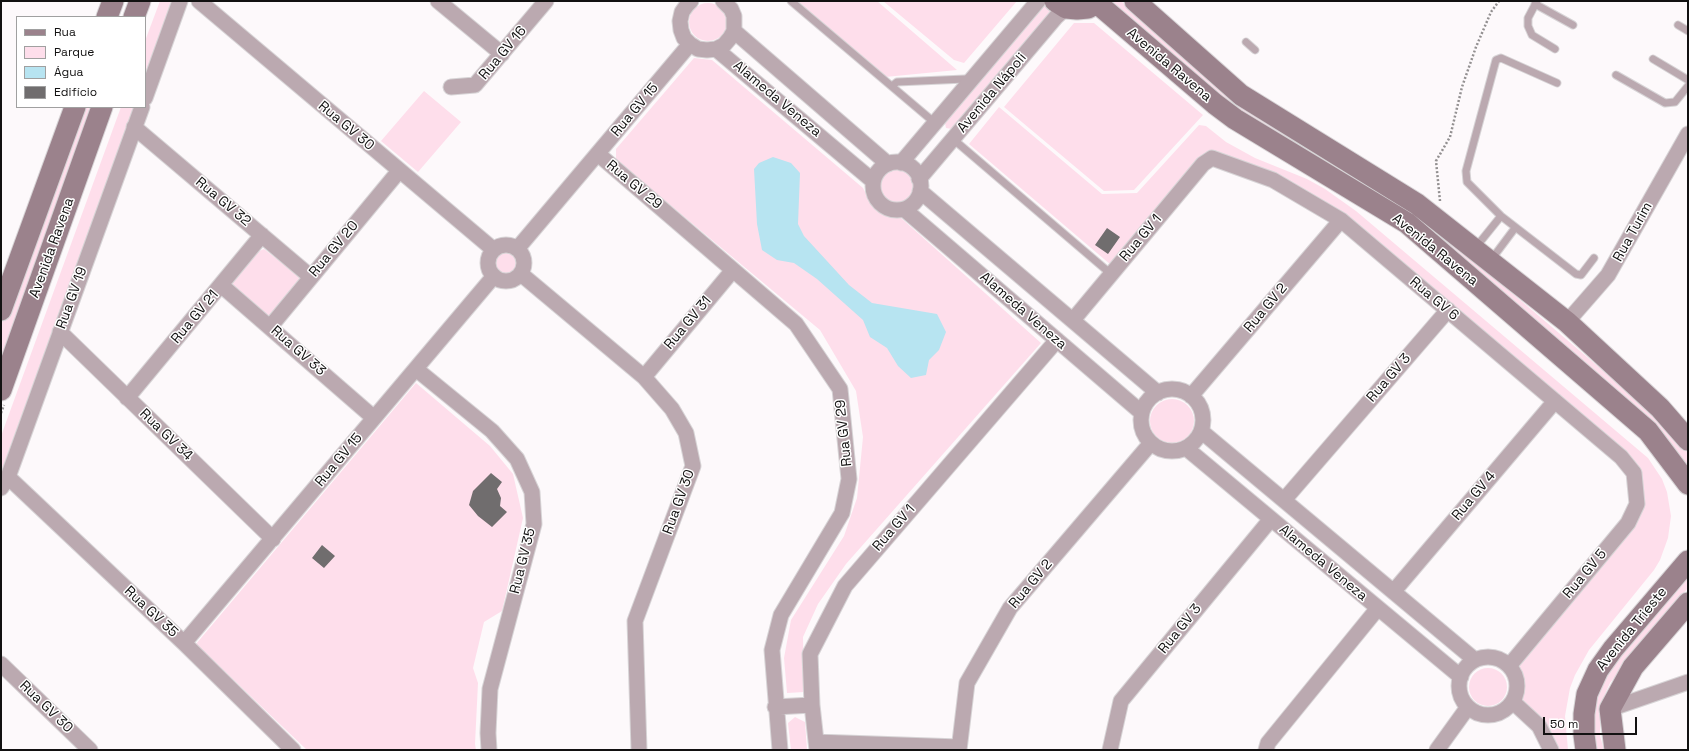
<!DOCTYPE html>
<meta charset="utf-8">
<style>
body{margin:0}
#map{position:relative;width:1689px;height:751px;overflow:hidden;background:#fdf9fb;font-family:"Space Grotesk",sans-serif}
canvas{display:block}
.frame{position:absolute;inset:0;border:2px solid #121111;pointer-events:none}
.legend{position:absolute;left:16px;top:16px;width:130px;height:92px;box-sizing:border-box;background:#fff;border:1px solid #a0a0a0;margin:0;padding:5px 7px;list-style:none;font-size:12px;color:#121111}
.legend li{display:flex;align-items:center;gap:8px;height:20px}
.legend b{width:20px;border:1px solid #a0a0a0}
.scale{position:absolute;left:1543px;top:717px;width:94px;height:18px;box-sizing:border-box;border:2px solid #121111;border-top:0;padding-left:5px;font-size:12px;line-height:14px;white-space:nowrap;color:#121111;-webkit-text-stroke:3px #fff;paint-order:stroke}
</style>
<div id="map">
<canvas width="1689" height="751"></canvas>
<div class="frame"></div>
<ul class="legend">
<li><b style="height:5px;background:#9b828c"></b>Rua</li>
<li><b style="height:11px;background:#fedeeb"></b>Parque</li>
<li><b style="height:11px;background:#b7e4f1"></b>Água</li>
<li><b style="height:11px;background:#706d6e"></b>Edifício</li>
</ul>
<div class="scale">50 m</div>
</div>
<script>
const c = document.querySelector('canvas').getContext('2d');
c.lineJoin = 'round';
function fill(path, color) { c.fillStyle = color; c.fill(path, 'evenodd'); }
const poly = rows => new Path2D(rows.map(r => 'M' + r).join(''));
function stroke(path, color, width, dash) { c.strokeStyle = color; c.lineWidth = width; c.lineCap = dash ? 'butt' : 'round'; c.setLineDash(dash || []); c.stroke(path); }
function write(font, color, halo, rows, align = 'center') {
  c.font = font + ' "Space Grotesk",sans-serif'; c.lineWidth = 3; c.setLineDash([]); c.textBaseline = 'middle'; c.strokeStyle = halo; c.fillStyle = color; for (const [text, x, y, turn = 0] of rows) {
    c.save(); c.translate(x, y); c.rotate((+turn || 0) * Math.PI / 180); c.textAlign = isNaN(turn) ? turn : align; if (halo) c.strokeText(text, 0, 0); c.fillText(text, 0, 0); c.restore();
  }
}
const green = poly([
 [160,1,173,1,145,77,145,41],
 [797,1,877,1,957,70,885,77],
 [883,1,1017,1,964,63,954,60],
 [1111,1,1121,1,1248,112,1265,123,1314,150,1378,189,1445,236,1647,408,1688,453,1688,470,1439,242,1261,131,1111,8],
 '689 22a19 19 0 1 1 38 0a19 19 0 1 1-38 0Z',
 [1045,4,1048,4,1053,10,952,129,946,128,945,123],
 [1074,23,1094,23,1203,115,1134,190,1104,191,1004,107],
 [694,58,712,60,863,188,870,201,882,214,901,218,1041,343,846,564,818,604,803,637,804,692,787,693,784,658,791,620,844,536,857,498,863,437,856,391,820,330,616,160,616,149],
 [424,91,461,122,418,172,381,141],
 [79,107,96,107,1,371,1,325],
 [121,107,134,107,1,472,1,436],
 [999,107,1102,194,1137,193,1199,125,1206,126,1226,142,1255,158,1307,179,1325,189,1356,211,1648,458,1662,479,1667,492,1671,516,1668,538,1660,560,1654,570,1589,650,1575,675,1570,688,1565,716,1568,750,1555,750,1519,701,1522,684,1517,665,1632,530,1637,521,1640,481,1344,215,1218,154,1111,265,969,144],
 '880 186a17 17 0 1 1 34 0a17 17 0 1 1-34 0Z',
 [264,249,300,277,299,282,271,315,265,316,230,287,231,281,257,252],
 '493 264a13 13 0 1 1 26 0a13 13 0 1 1-26 0Z',
 [416,383,490,446,513,474,523,518,502,611,484,622,473,668,478,683,475,744,476,750,307,750,196,644],
 '1150 421a22 22 0 1 1 44 0a22 22 0 1 1-44 0Z',
 [1688,573,1688,588,1610,683,1606,692,1600,711,1600,736,1604,750,1594,750,1590,724,1602,679],
 '1469 687a19 19 0 1 1 38 0a19 19 0 1 1-38 0Z',
 [795,717,805,722,807,750,791,750,788,723]
]);
const water = poly([
 [773,157,791,163,800,173,798,224,804,236,849,285,872,303,937,314,946,332,939,350,929,360,926,375,911,378,898,366,887,348,870,337,863,320,817,279,794,263,777,260,762,250,757,224,754,169,759,163]
]);
const building = poly([
 [1107,228,1120,237,1108,254,1095,245],
 [491,473,502,482,497,489,501,498,500,506,507,512,492,527,478,516,469,505,473,491],
 [322,545,335,556,324,568,312,558]
]);
const path = poly([
 [1440,201,1436,161,1450,137,1462,87,1476,47,1491,12,1499,1],
 [1,413,4,405]
]);
const lane = poly([
 [791,1,935,123],
 [1537,1,1528,18,1528,26,1532,35,1555,49],
 [1535,4,1573,25],
 [1678,25,1688,31],
 [1246,42,1255,50],
 [1653,59,1688,80],
 [1616,75,1665,103,1675,102,1688,86],
 [1557,83,1501,58,1496,60,1466,171,1467,182,1501,216,1576,274,1581,275,1594,258],
 [892,86,897,82,965,79,970,81],
 [953,139,1111,274],
 [1476,247,1501,216],
 [1491,260,1515,228]
]);
const street = poly([
 [199,1,494,250],
 [438,1,502,54],
 [691,1,687,5,682,12,680,21,681,30,684,38,690,44,698,49,707,50,716,49,724,45,730,38,734,31,734,16,731,9,723,1],
 [734,31,888,164],
 [716,49,873,181],
 [451,87,475,85,546,1],
 [145,98,180,1],
 [134,127,311,277],
 [598,154,796,324,840,389,849,479,842,513,781,615,772,650,780,750],
 '873 186a24 24 0 1 1 48 0a24 24 0 1 1-48 0Z',
 [901,163,1038,1],
 [919,179,1056,17,1066,8],
 [920,191,1158,393],
 [904,209,1142,413],
 '488 263a18 18 0 1 1 36 0a18 18 0 1 1-36 0Z',
 [517,249,690,44],
 [521,274,644,377,672,409,686,433,693,466,635,621,639,750],
 [221,285,374,418],
 [1073,320,1203,164,1212,158,1273,180,1341,220,1621,457,1634,473,1637,504,1628,523,1509,666],
 [1567,322,1608,275,1688,134],
 [270,327,399,171],
 [60,332,273,539],
 [416,369,492,431,517,459,532,492,534,524,490,689,488,733,489,750],
 [644,377,733,270],
 '1141 420a31 31 0 1 1 62 0a31 31 0 1 1-62 0Z',
 [1191,396,1341,220],
 [127,398,262,235],
 [1201,431,1475,660],
 [1186,448,1461,677],
 [8,477,184,643,293,750],
 [1,488,8,477,142,107],
 [1284,500,1448,310],
 [1394,591,1555,401],
 [184,643,494,276],
 '1459 686a29 29 0 1 1 58 0a29 29 0 1 1-58 0Z',
 [1,664,90,750],
 [1513,702,1539,726,1551,750],
 [775,707,812,705],
 [1610,709,1688,682],
 [816,742,959,747],
 [817,750,812,705,810,654,845,586,1057,340],
 [959,750,967,683,1010,608,1151,443],
 [1110,750,1121,701,1271,519],
 [1266,750,1268,743,1378,608],
 [1437,750,1468,707]
]);
const secondary = poly([
 [1055,1,1066,8,1077,9,1088,8,1101,1],
 [1135,1,1241,95,1417,204,1567,322,1660,408,1688,440],
 [1098,4,1215,104,1235,119,1407,223,1648,431,1688,484],
 [107,17,113,1],
 [134,17,140,1],
 [1,310,75,107],
 [1,390,102,107],
 [1586,750,1584,735,1584,714,1587,694,1598,670,1613,649,1688,561],
 [1615,750,1610,709,1633,667,1688,603]
]);
const streetNames = [
 ["Rua GV 16",503,53,-50],
 ["Avenida Ravena",1169,65,40],
 ["Avenida Nápoli",992,93,-50],
 ["Alameda Veneza",777,99,40],
 ["Rua GV 15",635,110,-50],
 ["Rua GV 30",346,126,40],
 ["Rua GV 29",634,185,40],
 ["Rua GV 32",223,202,40],
 ["Rua Turim",1633,232,-61],
 ["Rua GV 1",1141,238,-50],
 ["Avenida Ravena",52,248,-70],
 ["Rua GV 20",334,249,-50],
 ["Avenida Ravena",1435,250,39],
 ["Rua GV 19",72,298,-70],
 ["Rua GV 6",1434,299,40],
 ["Rua GV 2",1266,308,-50],
 ["Alameda Veneza",1023,311,41],
 ["Rua GV 21",195,317,-50],
 ["Rua GV 31",688,323,-50],
 ["Rua GV 33",298,351,41],
 ["Rua GV 3",1389,378,-49],
 ["Rua GV 29",844,433,-96],
 ["Rua GV 34",166,435,44],
 ["Rua GV 15",339,460,-50],
 ["Rua GV 4",1474,496,-50],
 ["Rua GV 30",679,502,-70],
 ["Rua GV 1",894,528,-49],
 ["Rua GV 35",523,561,-76],
 ["Alameda Veneza",1323,563,40],
 ["Rua GV 5",1585,574,-50],
 ["Rua GV 2",1031,584,-50],
 ["Rua GV 35",151,612,43],
 ["Rua GV 3",1180,629,-51],
 ["Avenida Trieste",1632,629,-51],
 ["Rua GV 30",46,707,44]
];
fill(green, '#fedeeb');
fill(water, '#b7e4f1');
fill(building, '#706d6e');
stroke(lane, '#d7d4d6', 9);
stroke(street, '#d7d4d6', 17);
stroke(secondary, '#d7d4d6', 23);
stroke(path, '#939091', 2.5, [2, 2]);
stroke(lane, '#bba9b0', 7);
stroke(street, '#bba9b0', 15);
stroke(secondary, '#9b828c', 21);
write('14px', '#121111', '#fff', streetNames);
</script>
